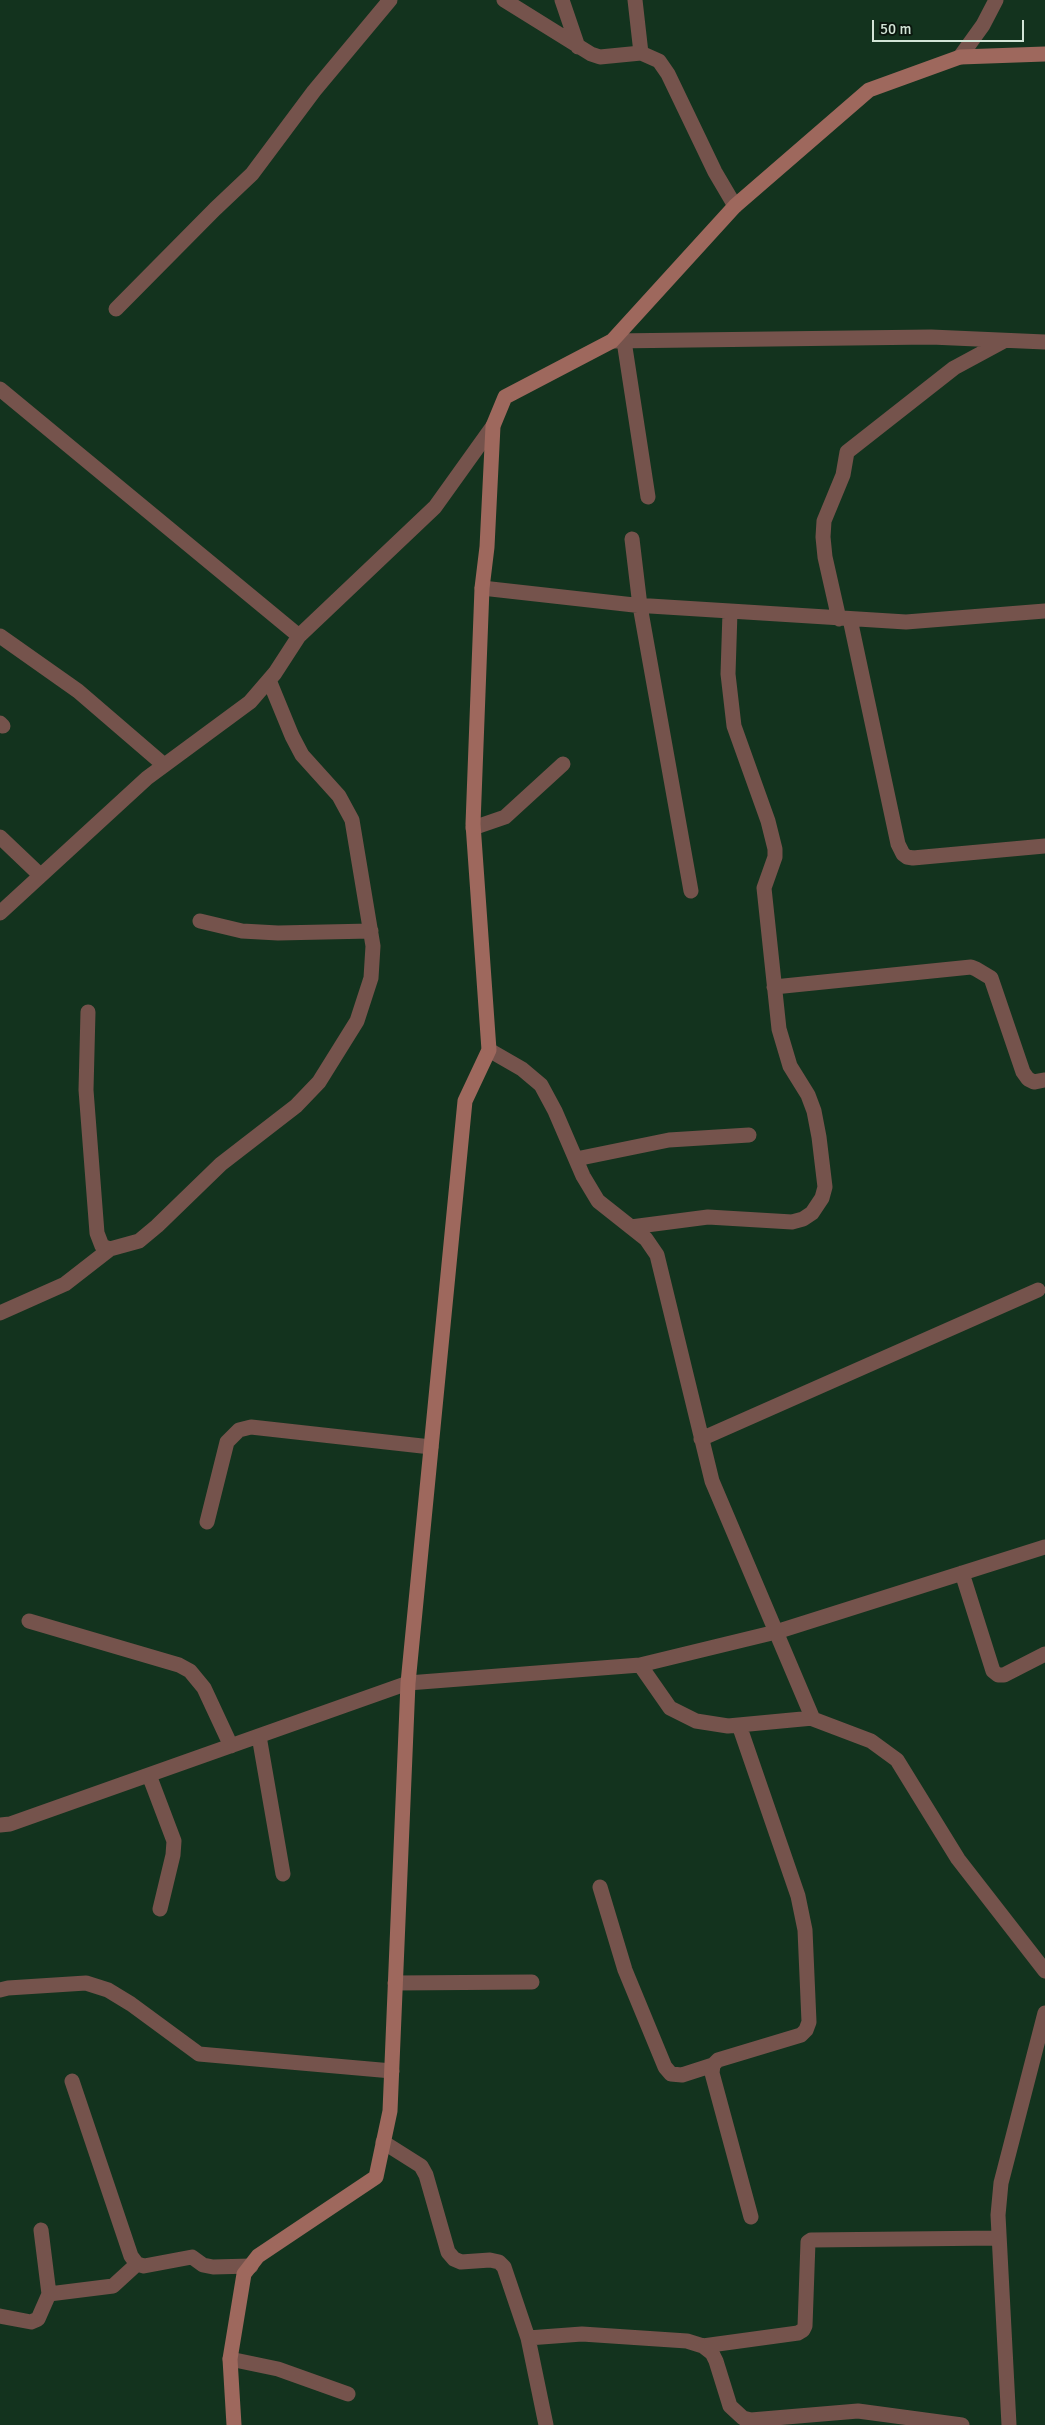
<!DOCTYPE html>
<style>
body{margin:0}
#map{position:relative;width:1045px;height:2425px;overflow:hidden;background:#13331e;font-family:Signika,sans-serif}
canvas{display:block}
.scale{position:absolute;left:872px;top:20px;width:152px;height:22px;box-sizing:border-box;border:2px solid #d3e5d7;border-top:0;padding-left:6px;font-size:15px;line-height:18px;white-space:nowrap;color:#d3e5d7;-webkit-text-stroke:4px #0a170e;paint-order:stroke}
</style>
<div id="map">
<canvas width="1045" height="2425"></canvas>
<div class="scale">50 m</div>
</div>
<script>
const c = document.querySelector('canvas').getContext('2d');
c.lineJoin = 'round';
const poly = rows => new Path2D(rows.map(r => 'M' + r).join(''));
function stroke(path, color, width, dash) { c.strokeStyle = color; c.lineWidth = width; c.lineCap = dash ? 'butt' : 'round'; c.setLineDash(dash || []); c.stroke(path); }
const street = poly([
 [504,0,591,54,600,57,641,53,659,61,668,74,715,172,735,206],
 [562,0,578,47],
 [635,0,641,53],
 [960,57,983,25,996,0],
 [116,309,215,209,252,174,314,91,390,0],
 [612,341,931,337,1045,342],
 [624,341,648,497],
 [0,389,299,636],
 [632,539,640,606,691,891],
 [482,588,634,605,906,622,1045,611],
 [839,619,825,557,823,537,824,521,843,475,847,452,954,368,1004,341],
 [850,619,898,844,903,854,907,857,913,858,1045,846],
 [0,636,78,691,164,765],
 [0,723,3,726],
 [473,828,505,817,563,764],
 [0,837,40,875],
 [0,913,147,778,250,702,275,673,299,636,435,507,493,426],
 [200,921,242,931,278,933,371,931],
 [774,987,971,967,976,969,991,978,1023,1072,1028,1079,1034,1082,1045,1080],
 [88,1012,86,1090,97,1233,102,1246,110,1249,139,1241,157,1226,221,1164,296,1106,319,1082,357,1021,371,978,373,946,352,820,339,796,302,755,292,736,269,680],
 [489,1050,522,1069,541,1085,555,1111,583,1176,598,1201,646,1239,657,1255,712,1481,813,1719,871,1741,897,1760,958,1859,1045,1971],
 [576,1159,669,1140,749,1135],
 [631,1227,708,1217,792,1222,803,1219,812,1213,822,1198,825,1187,819,1137,814,1111,808,1095,790,1066,779,1029,764,888,775,857,775,849,768,821,734,726,728,674,730,612],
 [0,1313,65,1284,110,1249],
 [701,1439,1038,1290],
 [207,1522,227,1442,239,1430,251,1427,431,1447],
 [962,1573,993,1671,998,1675,1004,1675,1045,1654],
 [29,1621,179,1665,190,1671,204,1688,231,1746],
 [640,1665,670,1708,696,1721,728,1726,813,1718],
 [739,1725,798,1896,805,1930,809,2022,806,2030,801,2035,718,2060,713,2065,712,2073,751,2217],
 [259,1736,283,1874],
 [149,1775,174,1841,173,1855,160,1909],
 [0,1825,10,1824,408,1683,640,1665,776,1632,1045,1547],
 [600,1887,625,1970,665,2067,671,2074,682,2075,713,2065],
 [395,1983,532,1982],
 [0,1990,8,1988,86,1983,108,1990,131,2004,199,2054,392,2071],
 [72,2081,131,2256,137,2264,144,2266,192,2257,203,2265,213,2267,251,2266],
 [383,2142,421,2166,426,2175,448,2252,454,2259,461,2262,490,2260,499,2262,504,2267,528,2338,546,2425],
 [49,2294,113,2286,137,2264],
 [0,2316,31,2322,38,2319,49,2294,41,2230],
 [528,2338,582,2334,687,2341,703,2346,712,2353,716,2361,730,2406,743,2418,751,2420,858,2411,962,2425],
 [703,2346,798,2333,803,2330,805,2326,808,2242,811,2240,999,2238],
 [230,2359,278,2369,348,2394],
 [1009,2425,998,2215,1001,2183,1045,2013]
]);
const secondary = poly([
 [234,2425,230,2359,244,2274,258,2256,376,2177,390,2111,408,1683,465,1101,489,1050,473,824,482,588,487,547,493,426,505,397,612,341,735,206,869,90,960,57,1045,54]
]);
stroke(street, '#75534c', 15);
stroke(secondary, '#9e685d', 15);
</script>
